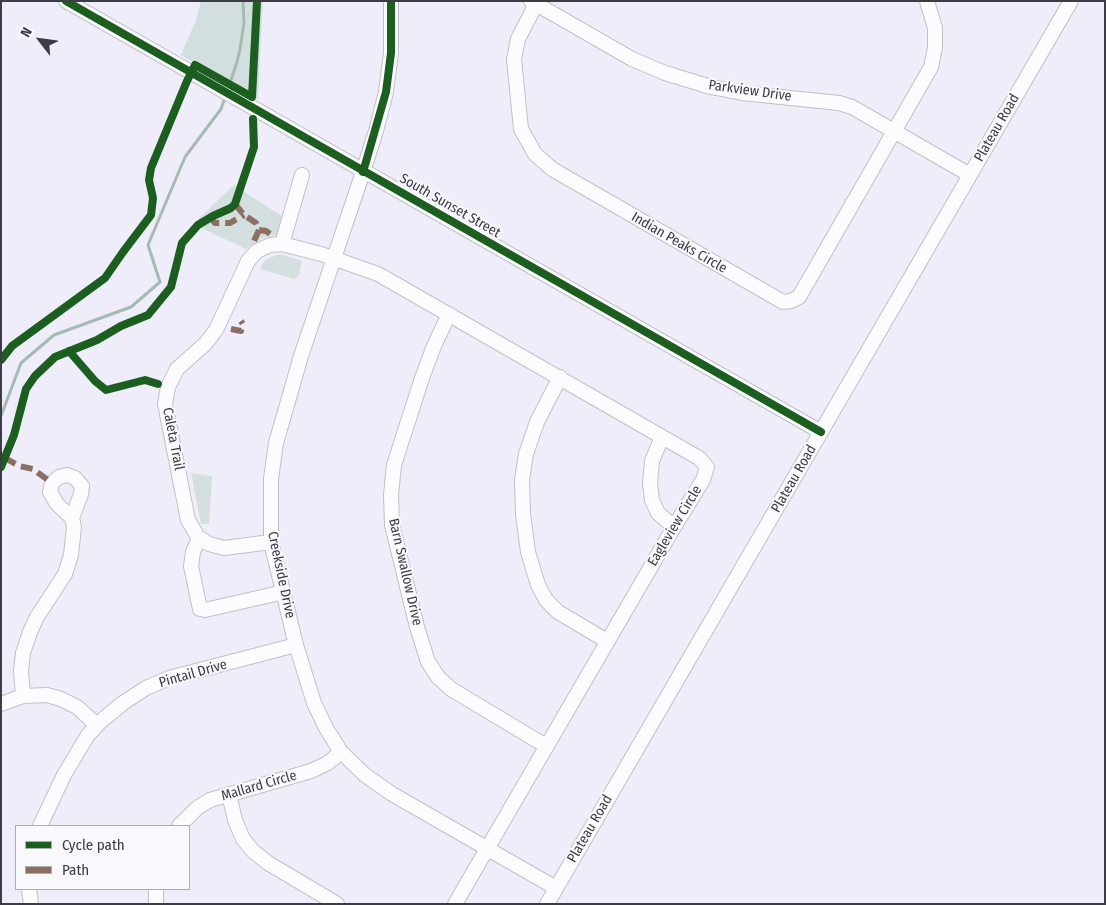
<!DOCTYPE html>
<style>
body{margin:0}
#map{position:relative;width:1106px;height:905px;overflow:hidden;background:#eeedf9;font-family:"Fira Sans Condensed",sans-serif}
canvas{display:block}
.frame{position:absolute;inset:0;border:2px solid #3d3c44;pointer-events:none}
.legend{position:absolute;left:15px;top:825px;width:175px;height:65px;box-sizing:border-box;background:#f9f8fc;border:1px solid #aeadb2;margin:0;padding:6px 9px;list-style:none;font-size:15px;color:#3d3c44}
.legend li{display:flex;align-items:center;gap:10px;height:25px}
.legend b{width:25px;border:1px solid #aeadb2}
.north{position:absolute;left:15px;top:15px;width:50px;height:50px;-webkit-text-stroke:4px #f9f8fc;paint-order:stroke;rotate:300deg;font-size:14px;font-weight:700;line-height:20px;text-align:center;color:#3d3c44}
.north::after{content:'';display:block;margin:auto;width:18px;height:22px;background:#3d3c44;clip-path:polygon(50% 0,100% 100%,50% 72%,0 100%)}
</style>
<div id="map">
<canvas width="1106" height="905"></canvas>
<div class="frame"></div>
<ul class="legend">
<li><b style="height:6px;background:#1b5e20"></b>Cycle path</li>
<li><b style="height:6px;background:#8d6e63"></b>Path</li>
</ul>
<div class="north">N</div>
</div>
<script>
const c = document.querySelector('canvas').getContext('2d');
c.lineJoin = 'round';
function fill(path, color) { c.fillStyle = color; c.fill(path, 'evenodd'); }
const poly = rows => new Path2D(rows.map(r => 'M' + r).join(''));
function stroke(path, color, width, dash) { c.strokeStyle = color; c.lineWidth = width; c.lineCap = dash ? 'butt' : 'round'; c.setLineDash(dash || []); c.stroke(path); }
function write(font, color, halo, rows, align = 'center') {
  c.font = font + ' "Fira Sans Condensed",sans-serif'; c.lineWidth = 4; c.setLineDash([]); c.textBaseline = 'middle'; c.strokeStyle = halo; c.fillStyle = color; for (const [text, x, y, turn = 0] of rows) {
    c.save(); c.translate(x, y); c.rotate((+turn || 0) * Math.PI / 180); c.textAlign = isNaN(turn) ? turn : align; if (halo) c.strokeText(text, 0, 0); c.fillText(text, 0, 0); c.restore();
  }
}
const green = poly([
 [201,1,263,1,258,100,181,55,196,20],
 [234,185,283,217,277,235,262,238,246,249,193,224],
 [277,255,283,255,302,261,299,275,297,277,294,279,260,269,265,260],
 [191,473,212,476,209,524,201,524]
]);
const stream = poly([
 [228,89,237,62,240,49,244,23,243,1],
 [1,416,21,363,54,335,131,307,160,282,148,245,185,157,221,109,226,95]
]);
const minor = poly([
 [66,1,821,432],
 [391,1,391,53,386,92,376,131,363,172,301,356,276,443,271,479,271,542,296,645,314,703,326,728,341,752,365,775,392,794,556,888],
 [531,1,632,59,665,73,711,87,742,93,839,103,852,107,970,175],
 [536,4,518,39,514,59,521,129,535,154,552,169,783,302,791,301,799,297,931,67,935,48,935,28,927,1],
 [282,244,302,175],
 [449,314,434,346,422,378,394,465,391,495,392,525,417,627,428,662,438,677,451,689,546,746],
 [560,377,537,422,526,454,522,480,523,514,528,552,538,585,546,600,558,612,607,641],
 [662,437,652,461,650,483,652,500,658,513,674,527],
 [67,475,75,478,82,486,81,494,72,518,57,504,50,492,52,483,59,477,67,475],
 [199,538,193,552,191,566,200,609,205,610,284,592],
 [271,542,224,548,209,544,198,537,188,520,165,404,168,387,177,369,205,344,216,330,248,261,257,251,270,245,282,244,321,254,378,274,699,458,707,467,703,480,674,527,455,904],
 [23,696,21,671,23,653,30,632,37,617,65,574,71,555,74,527,72,518],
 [1,704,23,696,47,695,61,699,77,707,97,725],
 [229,794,235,820,243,839,253,851,268,863,337,904],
 [40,826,64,775,88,735,100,722,123,703,146,688,169,678,296,645],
 [179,826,197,808,210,800,311,771,328,763,341,752],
 [29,889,31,904],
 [156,889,156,904],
 [547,904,1071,1]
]);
const quiet = poly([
 [235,204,244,215,256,223,259,230,254,241],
 [210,217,215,223,230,223,244,215],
 [259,230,266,231,270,234],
 [231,329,241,331,243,324,241,321],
 [5,458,19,466,33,469,52,483]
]);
const cycleway = poly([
 [66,1,821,432],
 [363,172,386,92,391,53,391,1],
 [69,351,95,381,106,390,145,380,158,384],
 [1,360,12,346,105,278,123,252,151,215,153,198,149,180,151,168,187,81,195,65,252,97,257,1],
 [1,467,14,435,26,389,35,376,55,357,97,340,121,326,148,315,171,287,182,243,198,225,213,216,231,208,235,204,254,147,253,119]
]);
const streetNames = [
 ["Parkview Drive",750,91,8],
 ["Plateau Road",997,128,-60],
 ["South Sunset Street",450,206,30],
 ["Indian Peaks Circle",679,243,30],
 ["Caleta Trail",173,439,79],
 ["Plateau Road",794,479,-60],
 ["Eagleview Circle",675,526,-59],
 ["Barn Swallow Drive",405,572,77],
 ["Creekside Drive",281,575,78],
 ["Pintail Drive",193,674,-16],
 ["Mallard Circle",259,786,-16],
 ["Plateau Road",590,829,-60]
];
fill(green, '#d2dfde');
stroke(stream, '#a5bbb2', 3);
stroke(minor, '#c1c0c9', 16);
stroke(minor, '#fcfcfe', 14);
stroke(quiet, '#8d6e63', 6, [12, 6]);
stroke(cycleway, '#1b5e20', 8);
write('14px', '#3d3c44', '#f9f8fc', streetNames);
</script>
